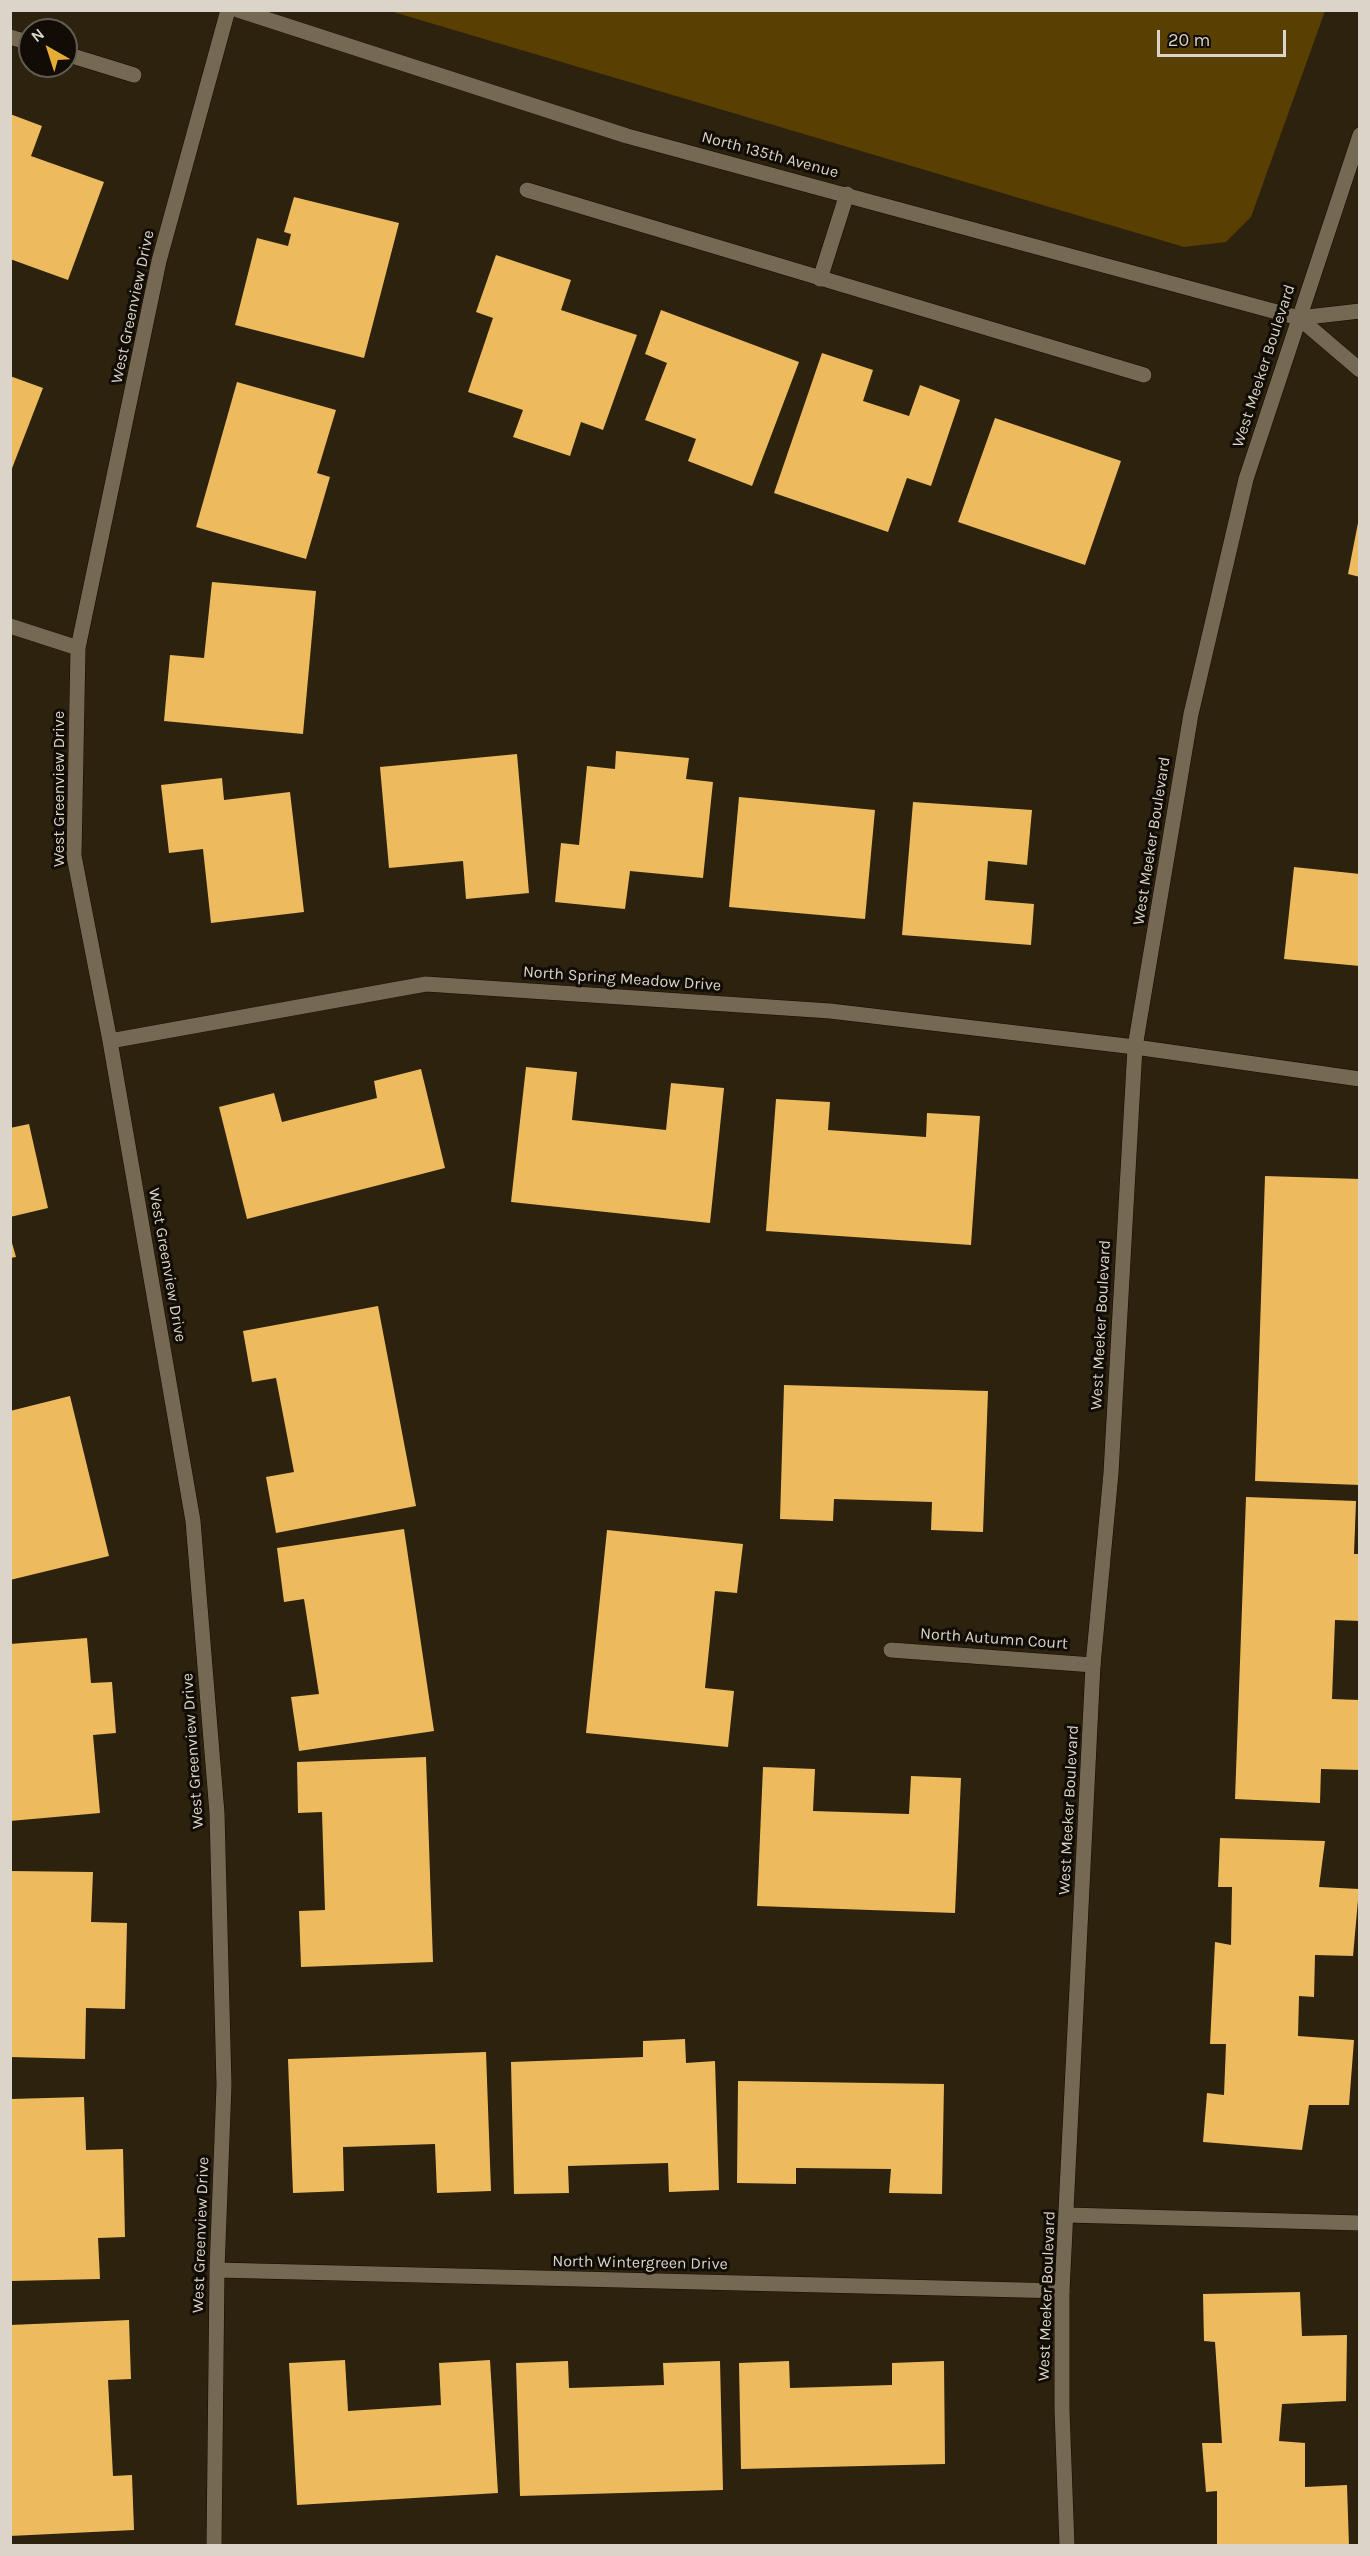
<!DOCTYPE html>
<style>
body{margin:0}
#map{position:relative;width:1370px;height:2556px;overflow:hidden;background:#2c220e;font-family:Karla,sans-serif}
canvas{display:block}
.frame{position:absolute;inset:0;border:12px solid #dbd4c8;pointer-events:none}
.north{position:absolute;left:18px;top:18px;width:60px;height:60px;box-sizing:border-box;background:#110c05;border:2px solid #625c53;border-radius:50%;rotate:321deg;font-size:16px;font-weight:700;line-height:24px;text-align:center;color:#dbd4c8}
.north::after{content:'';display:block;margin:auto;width:21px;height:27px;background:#e6ad36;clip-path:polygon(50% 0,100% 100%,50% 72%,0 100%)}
.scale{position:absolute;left:1157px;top:30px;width:129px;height:27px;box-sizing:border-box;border:3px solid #dbd4c8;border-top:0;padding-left:8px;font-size:18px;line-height:21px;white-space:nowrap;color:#dbd4c8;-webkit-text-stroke:4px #110c05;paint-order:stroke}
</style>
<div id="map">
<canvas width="1370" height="2556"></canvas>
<div class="frame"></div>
<div class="north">N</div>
<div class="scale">20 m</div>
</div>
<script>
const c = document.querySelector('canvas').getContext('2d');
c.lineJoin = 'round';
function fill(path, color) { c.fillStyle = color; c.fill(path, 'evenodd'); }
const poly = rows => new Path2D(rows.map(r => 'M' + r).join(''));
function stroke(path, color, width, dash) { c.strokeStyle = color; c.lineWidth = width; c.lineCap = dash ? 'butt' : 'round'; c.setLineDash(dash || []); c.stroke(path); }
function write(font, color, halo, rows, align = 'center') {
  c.font = font + ' Karla,sans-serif'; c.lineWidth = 6; c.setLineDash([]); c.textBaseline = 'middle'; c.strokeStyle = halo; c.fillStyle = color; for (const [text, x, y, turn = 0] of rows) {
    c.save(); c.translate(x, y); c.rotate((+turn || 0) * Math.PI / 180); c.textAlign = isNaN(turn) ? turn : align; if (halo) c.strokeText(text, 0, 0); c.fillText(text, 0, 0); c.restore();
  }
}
const green = poly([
 [390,11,1325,11,1251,217,1226,242,1184,247]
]);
const building = poly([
 [10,114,42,126,31,156,104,182,68,280,10,259],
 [294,197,399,223,364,358,235,325,257,238,288,246,291,234,284,232],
 [496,255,571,280,561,310,637,335,603,430,581,422,570,456,513,437,523,410,468,392,493,318,476,312],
 [661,310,799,362,752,486,688,461,696,439,645,420,667,363,645,354],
 [822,353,873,370,863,401,909,416,920,385,960,400,931,486,907,478,888,532,774,493],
 [10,376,43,388,11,471,10,471],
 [237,382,336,410,317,473,330,477,306,559,196,527],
 [995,418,1121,461,1085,565,958,522],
 [1358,523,1360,523,1360,577,1348,574],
 [212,582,316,591,303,734,164,721,170,655,204,658],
 [616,751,689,758,686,779,713,782,703,878,630,871,625,909,555,902,561,843,579,845,587,766,615,769],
 [517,754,529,893,466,899,463,861,389,868,380,767],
 [222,778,224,800,290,792,304,912,211,923,203,849,169,853,161,785],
 [739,797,875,810,865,919,729,907],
 [913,802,1032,810,1027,865,988,861,985,900,1034,904,1031,945,902,935],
 [1294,867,1360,874,1360,966,1284,959],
 [526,1067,577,1072,572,1120,666,1130,671,1083,724,1088,710,1223,511,1202],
 [421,1069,445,1168,247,1219,219,1107,274,1093,282,1122,377,1098,374,1081],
 [776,1099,830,1102,828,1130,926,1137,927,1113,980,1116,971,1245,766,1231],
 [29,1124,48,1208,10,1217,10,1128],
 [1265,1176,1360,1179,1360,1485,1255,1481],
 [10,1236,16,1257,10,1258],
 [378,1306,416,1506,276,1533,266,1477,294,1472,276,1378,252,1382,243,1331],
 [784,1385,988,1391,983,1532,931,1530,932,1502,834,1499,833,1521,780,1519],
 [70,1396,109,1556,10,1580,10,1411],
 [1246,1497,1356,1501,1354,1554,1360,1554,1360,1621,1335,1620,1332,1699,1360,1700,1360,1770,1321,1769,1320,1803,1235,1799],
 [404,1529,434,1731,299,1751,291,1697,319,1694,304,1599,284,1602,277,1548],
 [607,1530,743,1544,737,1593,715,1591,705,1688,734,1691,728,1747,586,1733],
 [87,1638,91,1683,112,1682,116,1733,93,1735,100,1813,10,1821,10,1644],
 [426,1757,433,1962,301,1967,299,1911,325,1910,322,1812,298,1813,297,1762],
 [763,1767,815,1769,813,1811,909,1814,911,1776,961,1778,955,1913,757,1906],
 [1220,1838,1325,1841,1319,1887,1359,1889,1353,1956,1315,1955,1314,1997,1299,1996,1298,2036,1354,2040,1349,2105,1309,2105,1302,2150,1203,2142,1207,2093,1224,2095,1226,2044,1210,2044,1215,1942,1231,1945,1232,1887,1218,1887],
 [10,1871,93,1872,91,1922,127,1923,125,2009,86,2008,85,2059,10,2057],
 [685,2039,686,2063,715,2061,719,2190,669,2192,668,2163,568,2166,569,2193,514,2194,511,2062,643,2057,643,2041],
 [486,2052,491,2191,437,2193,435,2144,343,2147,344,2191,293,2193,288,2059],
 [738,2081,944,2084,942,2194,889,2193,891,2169,796,2168,796,2184,737,2183],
 [84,2097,86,2150,123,2149,125,2237,98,2238,100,2279,10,2281,10,2099],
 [1300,2292,1302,2336,1347,2335,1346,2401,1282,2404,1279,2441,1305,2443,1305,2487,1347,2485,1349,2546,1217,2546,1217,2491,1206,2492,1202,2443,1222,2443,1215,2342,1204,2341,1203,2294],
 [129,2320,131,2379,108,2380,113,2476,132,2475,134,2530,10,2536,10,2325],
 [345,2360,348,2411,441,2405,439,2363,490,2360,498,2493,297,2505,289,2363],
 [568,2361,569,2388,664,2385,663,2363,720,2361,723,2490,520,2496,516,2363],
 [789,2361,790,2388,892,2385,892,2363,944,2361,945,2464,741,2469,739,2363]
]);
const service = poly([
 [10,37,30,43],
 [66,54,134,75],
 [527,190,1144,375],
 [820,279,847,194],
 [1067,2215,1360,2223]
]);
const minor = poly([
 [1299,318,1360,370],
 [1299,318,1360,311],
 [10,626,78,648],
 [110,1041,426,984,830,1011,1135,1047,1360,1079],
 [891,1650,1093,1665],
 [217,2270,1062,2291],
 [214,2546,217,2270,224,2085,217,1813,193,1521,110,1041,74,856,78,648,159,261,228,10]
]);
const tertiary = poly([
 [238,10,627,136,1299,318],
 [1067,2546,1062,2410,1062,2291,1093,1665,1111,1473,1135,1047,1191,714,1246,479,1360,135]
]);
const streetNames = [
 ["North 135th Avenue",770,155,15],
 ["West Greenview Drive",133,307,-78],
 ["West Meeker Boulevard",1264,366,-72],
 ["West Greenview Drive",59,789,-90],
 ["West Meeker Boulevard",1152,841,-81],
 ["North Spring Meadow Drive",622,979,4],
 ["West Greenview Drive",167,1265,80],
 ["West Meeker Boulevard",1101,1325,-87],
 ["North Autumn Court",994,1639,4],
 ["West Greenview Drive",193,1751,-94],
 ["West Meeker Boulevard",1069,1810,-87],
 ["West Greenview Drive",201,2235,-88],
 ["North Wintergreen Drive",640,2263,1],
 ["West Meeker Boulevard",1047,2296,-88]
];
fill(green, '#5a3f03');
fill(building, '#edbb5d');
stroke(service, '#140b00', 16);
stroke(minor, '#140b00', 16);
stroke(tertiary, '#140b00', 16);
stroke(service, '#766953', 15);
stroke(minor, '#766953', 15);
stroke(tertiary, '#766953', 15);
write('16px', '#dbd4c8', '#110c05', streetNames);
</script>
